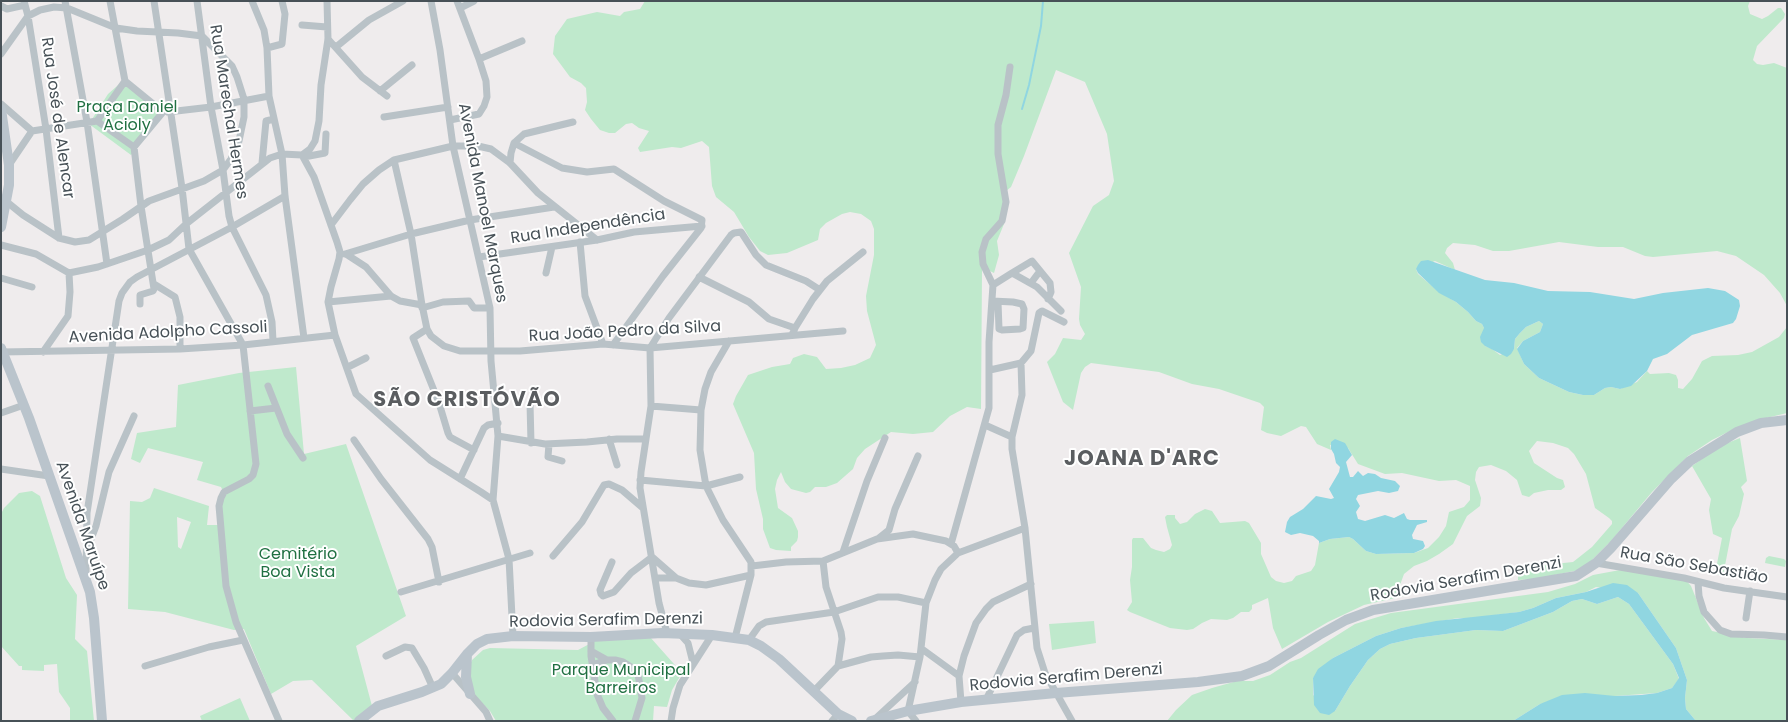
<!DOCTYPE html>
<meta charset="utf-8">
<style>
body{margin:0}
#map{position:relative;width:1788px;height:722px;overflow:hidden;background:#efeced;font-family:Poppins,sans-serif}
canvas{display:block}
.frame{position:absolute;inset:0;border:2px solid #475157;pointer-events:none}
</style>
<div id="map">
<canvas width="1788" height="722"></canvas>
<div class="frame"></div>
</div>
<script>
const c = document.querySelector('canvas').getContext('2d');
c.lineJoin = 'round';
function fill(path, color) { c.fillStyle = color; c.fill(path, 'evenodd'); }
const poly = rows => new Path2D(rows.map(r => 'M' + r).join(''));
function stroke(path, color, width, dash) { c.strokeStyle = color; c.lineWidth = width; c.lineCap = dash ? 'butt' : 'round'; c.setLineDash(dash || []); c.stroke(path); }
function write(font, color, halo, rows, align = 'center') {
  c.font = font + ' Poppins,sans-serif'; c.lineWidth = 4; c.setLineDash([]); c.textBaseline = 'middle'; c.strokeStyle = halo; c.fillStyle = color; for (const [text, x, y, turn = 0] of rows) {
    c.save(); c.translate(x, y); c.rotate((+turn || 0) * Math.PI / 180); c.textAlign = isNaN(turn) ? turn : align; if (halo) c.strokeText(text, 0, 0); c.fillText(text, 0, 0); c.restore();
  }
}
const green = poly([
 [645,1,1750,1,1748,6,1750,14,1762,19,1768,16,1778,8,1781,8,1785,14,1784,18,1757,46,1753,60,1757,64,1763,65,1774,63,1787,68,1787,306,1780,293,1764,275,1736,256,1717,251,1653,257,1645,256,1623,247,1598,247,1559,242,1509,251,1493,251,1475,245,1453,243,1447,248,1445,253,1453,263,1455,270,1435,261,1416,269,1418,274,1439,292,1456,302,1468,312,1476,321,1482,324,1484,328,1485,346,1492,349,1500,355,1514,349,1515,339,1520,333,1526,327,1539,321,1543,324,1540,332,1523,341,1517,348,1524,364,1539,378,1569,392,1583,395,1594,395,1605,388,1611,387,1620,389,1637,382,1647,371,1650,374,1669,373,1676,375,1678,380,1678,388,1683,389,1692,379,1702,361,1712,356,1738,355,1752,352,1779,337,1787,327,1787,413,1758,420,1730,431,1712,440,1688,456,1652,492,1611,541,1587,565,1579,570,1535,579,1518,580,1518,575,1526,567,1573,562,1592,547,1612,524,1612,521,1609,518,1595,508,1586,474,1574,454,1568,448,1553,443,1537,441,1529,451,1534,463,1557,478,1563,480,1565,487,1561,490,1548,490,1534,493,1529,497,1522,495,1517,480,1506,471,1491,465,1479,467,1476,472,1475,480,1481,498,1480,506,1467,516,1453,544,1439,554,1427,561,1414,566,1404,574,1400,585,1404,596,1364,605,1328,622,1282,649,1273,628,1268,598,1252,605,1252,609,1249,612,1241,612,1233,618,1227,620,1211,619,1202,623,1193,629,1187,630,1170,628,1130,612,1127,610,1132,602,1130,580,1132,567,1132,540,1133,538,1143,538,1151,548,1156,550,1164,552,1170,549,1172,545,1167,527,1165,517,1167,515,1175,515,1175,518,1180,524,1187,522,1195,514,1205,509,1212,511,1220,523,1245,521,1249,523,1261,543,1261,554,1271,577,1276,581,1284,583,1292,581,1296,576,1311,571,1315,565,1319,543,1330,539,1349,537,1353,539,1366,551,1376,554,1414,553,1428,548,1439,537,1446,526,1449,512,1464,507,1470,500,1470,486,1456,480,1439,481,1402,473,1385,474,1358,464,1348,448,1330,445,1331,450,1317,444,1306,427,1301,426,1281,436,1267,433,1261,430,1264,407,1260,403,1219,389,1192,384,1159,372,1091,363,1085,367,1081,373,1073,410,1063,402,1047,362,1055,354,1063,338,1081,340,1085,334,1080,325,1079,319,1081,287,1069,253,1093,206,1109,195,1114,181,1107,134,1085,82,1056,70,1024,156,1011,187,1006,191,1004,224,997,241,999,255,994,273,988,270,982,270,981,409,967,407,950,416,933,432,913,434,891,432,865,449,857,458,853,469,837,483,826,487,815,487,810,492,806,493,791,489,785,482,781,472,777,480,775,489,778,508,792,518,798,531,798,537,797,541,791,547,791,551,776,550,770,548,763,529,763,519,756,489,754,453,733,404,736,396,748,375,772,367,790,364,793,358,804,354,817,357,826,369,841,368,855,365,870,358,876,345,867,311,866,296,874,255,874,229,871,221,861,214,850,212,842,214,826,223,820,229,818,240,787,253,768,255,760,251,749,237,734,212,716,197,712,186,709,147,702,141,681,148,672,147,640,152,638,148,649,131,639,128,632,123,626,124,615,133,609,133,600,130,591,119,585,110,587,102,586,88,581,83,570,77,553,54,555,36,567,19,597,12,620,16,624,12,640,9],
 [125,79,166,113,131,155,89,124,108,94],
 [296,367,304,454,346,444,406,616,356,646,372,706,356,721,354,721,312,680,293,681,271,694,244,629,234,630,165,612,128,609,130,501,142,502,150,498,154,488,209,506,207,525,222,525,222,504,225,496,221,487,197,480,203,462,148,448,140,463,131,459,137,433,176,427,178,385,239,373],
 [177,517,191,522,181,549,178,547],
 [1740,438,1747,481,1741,487,1744,494,1739,516,1732,529,1723,576,1715,574,1722,538,1713,534,1709,510,1711,499,1692,466,1720,446],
 [32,491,40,496,66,578,77,595,75,639,87,651,94,721,70,721,70,708,59,692,57,664,44,665,44,671,22,670,22,666,19,666,1,646,1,514,4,508,19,493],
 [1769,556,1784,559,1786,561,1785,567,1765,563,1766,558],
 [1620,570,1685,579,1691,586,1704,618,1712,631,1747,638,1787,640,1787,721,1696,721,1686,709,1685,698,1687,680,1676,648,1638,593,1596,587,1586,592,1556,598,1533,608,1519,612,1473,618,1458,618,1401,628,1376,636,1333,658,1313,678,1313,695,1335,711,1350,686,1368,660,1380,649,1390,644,1416,638,1476,630,1503,631,1553,612,1572,601,1582,599,1597,604,1618,597,1629,604,1673,664,1679,679,1672,688,1657,693,1615,696,1540,704,1513,721,1167,721,1176,710,1192,695,1212,688,1237,681,1253,681,1270,675,1290,662,1301,658,1355,624,1391,613,1548,592,1575,584,1593,575],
 [1094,621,1096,643,1052,650,1049,624],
 [650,637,682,673,672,690,667,707,654,706,653,721,496,721,490,711,476,697,472,690,469,667,472,660,483,650,490,648,578,650,595,641],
 [240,698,250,721,202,721,200,716]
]);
const water = poly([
 [1428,260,1485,280,1514,283,1548,291,1590,292,1634,299,1663,293,1708,288,1725,291,1739,300,1740,306,1736,319,1733,323,1692,335,1667,354,1653,359,1647,371,1631,386,1620,389,1611,387,1605,388,1594,395,1583,395,1569,392,1539,378,1524,364,1517,349,1523,341,1540,332,1543,324,1539,321,1526,327,1520,333,1515,339,1514,349,1511,354,1507,357,1485,346,1481,342,1480,337,1484,328,1482,324,1476,321,1468,312,1456,302,1439,293,1418,273,1416,269,1418,265,1421,261],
 [1335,439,1345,443,1352,455,1346,462,1350,477,1353,477,1358,471,1363,476,1368,473,1375,474,1381,478,1395,481,1400,486,1398,491,1389,493,1378,491,1358,495,1356,499,1360,506,1356,512,1358,519,1365,521,1385,515,1394,518,1404,513,1407,519,1410,520,1427,520,1427,522,1417,525,1412,535,1413,539,1423,541,1425,546,1423,549,1414,553,1376,554,1366,551,1353,539,1349,537,1330,539,1319,543,1319,541,1313,536,1300,533,1291,535,1285,532,1287,522,1290,517,1303,509,1316,496,1331,499,1334,498,1329,489,1339,472,1340,467,1336,463,1334,454,1331,449,1331,442],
 [1613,583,1627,585,1638,593,1676,648,1687,680,1685,698,1686,709,1696,721,1513,721,1540,704,1562,695,1585,693,1615,696,1641,695,1657,693,1672,688,1679,678,1673,664,1629,604,1618,597,1597,604,1582,599,1572,601,1553,612,1503,631,1476,630,1416,638,1390,644,1380,649,1368,660,1350,686,1335,711,1329,715,1320,713,1314,705,1313,678,1318,669,1333,658,1376,636,1401,628,1436,621,1519,612,1533,608,1556,598,1586,592]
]);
const stream = poly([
 [1022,109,1029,85,1041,26,1043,1]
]);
const street = poly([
 [24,1,28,16,46,129,59,238],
 [65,1,87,122,107,264],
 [110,1,125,81],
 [154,1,182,188,189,249,243,345,256,464,253,475,249,479,224,492,221,498,219,506,226,586,236,622,279,721],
 [197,1,211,107,223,170,229,216,232,227,266,295,272,322,273,341],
 [252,1,264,30,267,48,269,96,282,154,285,196,304,338],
 [431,1,440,50,453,146,490,308,491,361,498,436,493,500,509,559,513,636],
 [1,6,7,9,25,5],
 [460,8,474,1],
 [302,25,327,27],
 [328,39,362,77,387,96],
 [336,47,369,20,403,1],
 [267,48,282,44,285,14,282,1],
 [1,54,28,16,40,10,54,7,67,8,116,28,137,31,178,33,202,36,232,66,237,77,244,99,244,117,239,141,231,159,223,170,204,181,149,201,123,219,89,240,75,242,59,238,23,215,7,202],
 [479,59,522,41],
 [125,81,163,112,134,147,97,121,125,81],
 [380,91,412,65],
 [1,104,32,131,97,121],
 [168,112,211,107,269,96],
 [384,117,448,107],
 [450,120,479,114,484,106,487,97,486,81,479,59,457,1],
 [514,143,562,168,587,172,614,169,664,201,702,220,701,228,663,276,613,345],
 [134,147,141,206,154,289,153,291,140,295,140,304],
 [302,155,314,177,337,242,340,252,339,259,331,287,328,302,335,335,356,394,430,460,481,492,493,500],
 [304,157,325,153,326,134],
 [394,160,411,234,422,305],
 [262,163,266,121,274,119],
 [510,163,511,153,514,143,524,134,573,122],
 [9,165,32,131],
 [331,225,350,200,363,184,379,170,394,160,453,146,478,146,491,149,510,163,538,193,597,240],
 [580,242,585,296,603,344],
 [1,245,36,254,69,273,98,267,148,250,169,240,186,224,270,158,282,154,302,155,310,149,315,141,319,121,321,85,328,39,327,1],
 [345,254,411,234,470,220,554,207],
 [346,254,366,267,391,296,400,301,422,305,427,329,431,336,444,346,460,351,520,351,603,344,650,348,843,331],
 [479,257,597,240,634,232,702,226],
 [546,273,552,247],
 [1012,273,1032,261,1050,283,1051,292,1048,299],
 [699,277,749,302,769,319,795,328,792,335],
 [1,278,32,287],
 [1031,283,1040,271],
 [154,284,175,297,180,317,180,349],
 [993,285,1012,273,1037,287,1061,311],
 [992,301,1013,302,1022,304,1024,309,1023,328,1020,329,1002,330,999,329,998,302],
 [328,302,391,296],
 [422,308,443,302,469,301,474,308,490,308],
 [1064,322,1042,311,1039,313,1031,351,1021,363,1022,395,1012,437,1012,449,1025,528,1037,648,1045,673,1072,721],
 [795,328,813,299,827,281,863,252],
 [427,329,413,338,439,403,448,433,450,437,474,450],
 [1,352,180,349,243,345,335,335],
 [43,352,68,316,70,292,69,273],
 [348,367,366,358],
 [990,370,1021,363],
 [268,386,287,434,303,458],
 [530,403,531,443],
 [651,406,701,410],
 [250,411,276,408],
 [1,413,24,405],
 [985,425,1012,437],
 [498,436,545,444,587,442,617,439,646,439],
 [609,439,617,465],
 [354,440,381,479,428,539,432,547,439,582],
 [549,444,548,457,562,461],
 [1,469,49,476],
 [460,479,484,428,488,425,498,423],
 [640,480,706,486,740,477],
 [879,538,889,530,895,509,918,456],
 [951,544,989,408,989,342,993,285,983,264,982,252,986,239,1002,221,1006,202,998,154,998,125,1006,95,1010,67],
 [88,547,96,526,109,472,134,416],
 [843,552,867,481,885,438],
 [553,556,582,522,604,485,609,484,622,490,643,508],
 [612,562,600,590,601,594,603,596,614,592,631,573,652,557,676,578,655,578],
 [1596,563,1684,578,1724,588,1787,597],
 [752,566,786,562,823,561,877,539,913,534,946,541,954,546,958,553],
 [86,574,87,513,119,301,122,293,130,282,137,277,232,227,285,196],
 [676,578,689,583,706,585,751,575,751,562,723,520,706,486,700,450,701,410,705,389,711,372,729,341],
 [1698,582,1699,596,1704,612,1720,630,1731,634,1764,635,1787,637],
 [401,592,530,553],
 [1746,618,1750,591],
 [667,633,659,603,640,488,641,472,651,406,650,348,669,318,731,235,734,233,741,232,743,235,756,255,766,265,806,281,820,290],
 [679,633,688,643,693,663],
 [591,637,591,656,597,694,603,708,613,721],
 [735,638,751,575],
 [749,640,759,626,766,622,834,612,878,597,898,597,926,603],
 [922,649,959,676],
 [591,651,607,660,592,665],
 [386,656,405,647,412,648,424,668,433,688],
 [607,660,615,660,623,662,631,667,638,674,642,698,635,721],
 [145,666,209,647,243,640],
 [838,666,871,657,883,656,898,655,920,657],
 [452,673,486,712,490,721],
 [813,692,838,666,842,639,841,632,826,587,823,561],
 [986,700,1017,635,1024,630,1034,628],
 [961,702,959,676,964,656,976,623,986,609,993,602,1031,584],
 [875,719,915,682],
 [671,721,673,708,680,685,712,635],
 [832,721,838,714],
 [916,721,908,711,920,657,926,603,935,580,941,569,958,553,1025,528]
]);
const secondary = poly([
 [1,109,9,165,9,185,1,227],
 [1,348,29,418,90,592,94,618,102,721],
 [467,654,466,677,470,694],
 [359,721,378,706,422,692,441,684,452,673,467,654,477,644,487,639,513,636,591,637,662,633,712,635,749,640,761,646,779,659,838,714,852,721],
 [871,721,908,711,961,702,1056,693,1198,682,1242,676,1269,666,1319,635,1346,620,1373,610,1576,576,1596,563,1611,548,1671,479,1690,461,1737,432,1761,423,1787,420]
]);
const parkNames = [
 ["Praça Daniel",127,108],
 ["Acioly",127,126],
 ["Cemitério",298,555],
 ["Boa Vista",298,573],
 ["Parque Municipal",621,671],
 ["Barreiros",621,689]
];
const streetNames = [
 ["Rua Marechal Hermes",228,112,81],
 ["Rua José de Alencar",57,118,82],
 ["Avenida Manoel Marques",482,203,79],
 ["Rua Independência",588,227,-9],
 ["Rua João Pedro da Silva",625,332,-3],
 ["Avenida Adolpho Cassoli",168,333,-3],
 ["Avenida Maruípe",82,526,71],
 ["Rua São Sebastião",1694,566,10],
 ["Rodovia Serafim Derenzi",1466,580,-10],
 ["Rodovia Serafim Derenzi",606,621,-1],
 ["Rodovia Serafim Derenzi",1066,678,-5]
];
const districtNames = [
 ["SÃO CRISTÓVÃO",467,401],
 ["JOANA D'ARC",1142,460]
];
fill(green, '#bfe9cc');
fill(water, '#90d6e1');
stroke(stream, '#90d6e1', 2);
stroke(street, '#b9c2c7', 7);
stroke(secondary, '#bac4cc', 10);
write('16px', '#207042', '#fff', parkNames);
write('16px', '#475157', '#fff', streetNames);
c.letterSpacing = '1px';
write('bold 21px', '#5a5d60', '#fff', districtNames);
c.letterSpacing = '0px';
</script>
